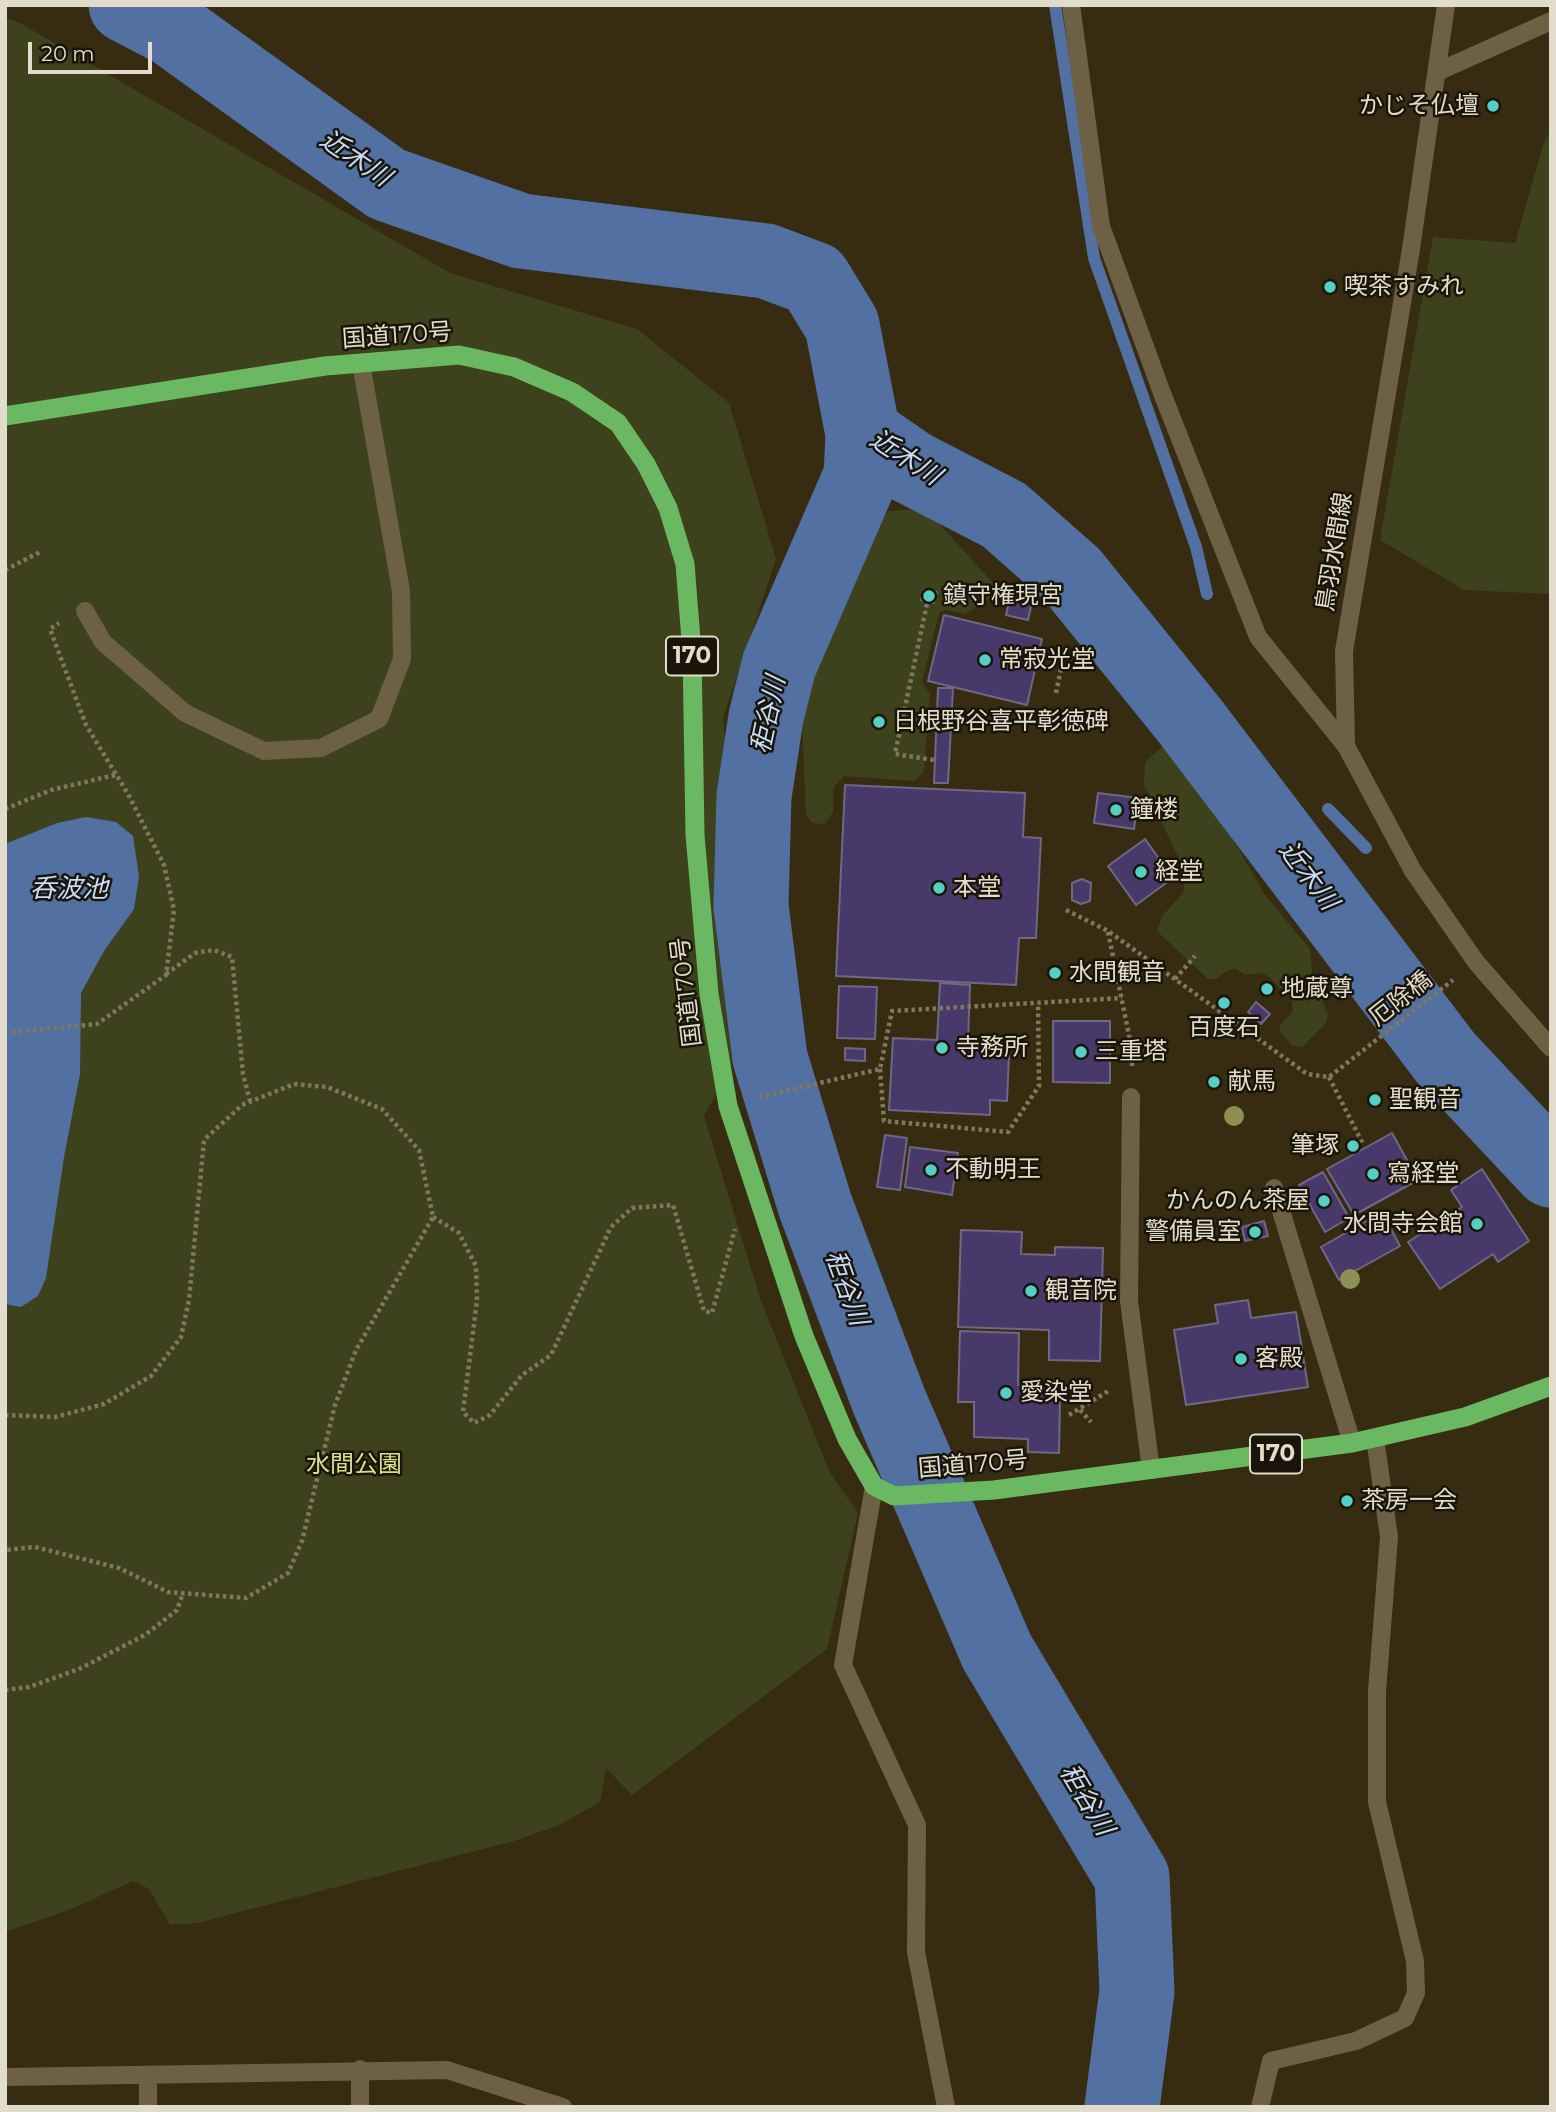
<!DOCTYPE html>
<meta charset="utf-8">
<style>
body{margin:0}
#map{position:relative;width:1556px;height:2112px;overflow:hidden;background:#372c11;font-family:Montserrat,sans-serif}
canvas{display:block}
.frame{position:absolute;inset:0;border:7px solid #e2dccc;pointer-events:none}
.scale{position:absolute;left:28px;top:42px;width:124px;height:32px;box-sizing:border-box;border:4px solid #e2dccc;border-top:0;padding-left:9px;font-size:21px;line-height:24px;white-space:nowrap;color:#e2dccc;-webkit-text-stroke:5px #1a150a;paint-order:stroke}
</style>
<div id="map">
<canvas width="1556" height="2112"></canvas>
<div class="frame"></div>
<div class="scale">20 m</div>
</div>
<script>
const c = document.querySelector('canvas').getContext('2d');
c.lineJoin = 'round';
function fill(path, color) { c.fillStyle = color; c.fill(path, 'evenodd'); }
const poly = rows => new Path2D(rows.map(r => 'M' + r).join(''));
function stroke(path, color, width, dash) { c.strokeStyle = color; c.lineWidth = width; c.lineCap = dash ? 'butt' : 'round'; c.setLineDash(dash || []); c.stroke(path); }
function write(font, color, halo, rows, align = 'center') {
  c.font = font + ' Montserrat,"Noto Sans JP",sans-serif'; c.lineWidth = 5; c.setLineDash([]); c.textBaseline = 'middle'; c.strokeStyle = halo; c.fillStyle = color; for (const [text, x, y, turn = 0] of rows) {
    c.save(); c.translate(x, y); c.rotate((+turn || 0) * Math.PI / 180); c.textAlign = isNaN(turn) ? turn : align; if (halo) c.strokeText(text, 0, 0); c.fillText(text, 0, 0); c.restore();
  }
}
const green = poly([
 [5,18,20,23,450,273,637,329,729,403,776,559,723,718,750,1032,704,1116,761,1301,829,1471,858,1513,827,1649,632,1795,606,1768,600,1802,559,1825,514,1841,197,1923,170,1925,149,1889,133,1881,71,1909,5,1932],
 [1551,132,1551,594,1464,590,1380,540,1433,237,1515,243,1544,142],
 [922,509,931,515,995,585,994,596,965,614,945,610,939,613,922,682,930,694,924,772,914,781,844,776,833,788,833,812,825,824,812,823,806,815,800,674,805,652,880,520,889,511],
 [1162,747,1190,765,1265,895,1310,949,1313,980,1328,1013,1326,1023,1302,1047,1291,1045,1279,1030,1281,1024,1293,1011,1292,1000,1268,976,1261,973,1245,975,1236,969,1228,970,1216,979,1208,979,1157,931,1163,915,1184,892,1182,865,1144,785,1145,762]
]);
const water = poly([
 [86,817,116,822,133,836,139,877,134,909,104,951,81,993,80,1074,64,1157,46,1278,38,1296,21,1307,5,1304,5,844,57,823]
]);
const stream = poly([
 [1055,5,1094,258,1196,547,1207,594],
 [1328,809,1366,848]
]);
const river = poly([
 [126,5,172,29,387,184,521,231,766,261,814,279,842,325,863,434,861,476,779,665,766,717,754,796,751,906,770,1058,815,1205,889,1401,997,1652,1132,1877,1137,1991,1122,2107],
 [863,434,911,467,1004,515,1072,575,1190,721,1445,1057,1551,1170]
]);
const building = poly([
 [924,590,937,592,934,603,921,600,924,590],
 [1010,597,1032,602,1028,620,1006,615,1010,597],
 [944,615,1042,639,1027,705,928,681,944,615],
 [938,688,953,688,948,783,934,783,938,688],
 [845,785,1025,793,1023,837,1041,838,1036,938,1019,938,1016,985,836,976,845,785],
 [1098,793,1138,798,1134,829,1094,823,1098,793],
 [1145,839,1173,878,1136,905,1108,866,1145,839],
 [1082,879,1091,883,1090,901,1081,904,1072,900,1072,883,1082,879],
 [940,983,970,985,968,1041,993,1042,992,1054,1009,1055,1007,1101,990,1100,990,1115,889,1110,893,1038,937,1040,940,983],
 [839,986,877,987,875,1039,837,1038,839,986],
 [1256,1002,1270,1014,1261,1024,1248,1012,1256,1002],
 [1053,1021,1110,1021,1110,1083,1053,1082,1053,1021],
 [845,1048,865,1049,865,1061,845,1060,845,1048],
 [1392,1133,1418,1180,1354,1215,1327,1169,1392,1133],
 [885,1135,907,1138,900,1190,877,1187,885,1135],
 [910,1147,958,1153,952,1195,905,1187,910,1147],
 [1482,1169,1529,1241,1498,1262,1493,1254,1440,1289,1408,1242,1462,1207,1451,1190,1482,1169],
 [1323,1172,1349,1218,1325,1232,1299,1185,1323,1172],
 [1382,1212,1400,1246,1339,1280,1321,1247,1382,1212],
 [1264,1221,1268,1236,1245,1241,1242,1227,1264,1221],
 [961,1230,1022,1232,1021,1254,1055,1255,1055,1247,1103,1248,1100,1361,1049,1360,1049,1330,958,1327,961,1230],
 [1248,1300,1251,1318,1296,1312,1308,1387,1186,1405,1174,1330,1218,1323,1215,1305,1248,1300],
 [960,1331,1019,1333,1018,1385,1053,1386,1053,1400,1060,1400,1059,1453,1028,1452,1028,1439,974,1437,974,1402,958,1402,960,1331]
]);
const path = poly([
 [5,570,40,552],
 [927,604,895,754,934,760],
 [1056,693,1064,654],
 [5,809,51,790,115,775],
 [1066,910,1108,931,1307,1074,1329,1077,1453,980],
 [1108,932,1132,1050,1132,1068],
 [166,974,195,953,214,950,232,957,243,1074,250,1101],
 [1175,979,1195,956],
 [5,1033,97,1024,166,975,174,910,164,865,128,794,86,725,50,629,59,623],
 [880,1069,884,1121,1008,1132,1039,1086,1038,1003],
 [1329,1077,1363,1144],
 [759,1097,880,1069,892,1011,1122,998],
 [433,1217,459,1233,476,1266,477,1300,463,1412,474,1423,490,1415,522,1375,551,1355,611,1227,632,1208,673,1205,704,1311,712,1313,735,1229],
 [1080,1410,1091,1422],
 [5,1415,55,1417,104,1404,151,1376,181,1337,189,1300,204,1140,242,1105,294,1084,327,1087,382,1109,419,1150,433,1217,356,1350,335,1405,302,1541,288,1573,246,1598,168,1592,119,1568,35,1547,5,1550],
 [1069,1415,1110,1390],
 [5,1690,29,1687,79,1669,145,1635,177,1610,183,1593]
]);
const service = poly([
 [85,611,103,642,185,713,264,751,321,748,379,719,402,659,401,591,361,363],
 [1131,1097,1129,1301,1151,1470],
 [1274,1188,1352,1443]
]);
const minor = poly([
 [1071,5,1101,226,1162,393,1258,637,1346,746],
 [1437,72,1551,21],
 [874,1486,843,1665,917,1825,916,1952,946,2107],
 [5,2077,447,2070,563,2107],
 [148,2107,148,2076],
 [360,2107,360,2069],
 [1260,2107,1271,2061,1356,2041,1405,2018,1416,1993,1415,1961,1377,1802,1377,1691,1389,1537,1375,1438]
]);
const tertiary = poly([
 [1446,5,1411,249,1344,651,1346,746,1413,871,1476,962,1551,1048]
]);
const trunk = poly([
 [5,416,325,366,459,355,514,367,572,392,618,423,646,464,668,508,685,564,692,652,695,835,709,994,728,1106,804,1336,847,1439,874,1486,894,1496,994,1490,1352,1443,1465,1417,1551,1386]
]);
const trees = [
 [1234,1116],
 [1350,1279]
];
const markers = [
 [1493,106,7,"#55cec5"],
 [1330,287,7,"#55cec5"],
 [929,596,7,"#55cec5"],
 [985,660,7,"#55cec5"],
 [879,722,7,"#55cec5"],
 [1116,810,7,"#55cec5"],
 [1141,872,7,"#55cec5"],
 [939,888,7,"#55cec5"],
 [1055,973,7,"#55cec5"],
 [1267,989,7,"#55cec5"],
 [1224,1003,7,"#55cec5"],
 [942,1048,7,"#55cec5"],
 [1081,1052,7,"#55cec5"],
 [1214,1082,7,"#55cec5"],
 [1375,1100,7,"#55cec5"],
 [1353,1146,7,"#55cec5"],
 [931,1170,7,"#55cec5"],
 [1373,1174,7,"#55cec5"],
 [1324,1201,7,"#55cec5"],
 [1477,1224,7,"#55cec5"],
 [1255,1232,7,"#55cec5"],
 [1031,1291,7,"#55cec5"],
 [1241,1359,7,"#55cec5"],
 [1006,1393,7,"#55cec5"],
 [1347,1501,7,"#55cec5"]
];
const shields = [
 [692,656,52],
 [1276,1454,52]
];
const shieldNames = [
 ["170",692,656],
 ["170",1276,1454]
];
const poiNames = [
 ["かじそ仏壇",1479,106,"right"],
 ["喫茶すみれ",1344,287],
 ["鎮守権現宮",943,596],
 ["常寂光堂",999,660],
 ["日根野谷喜平彰徳碑",893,722],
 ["鐘楼",1130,810],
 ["経堂",1155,872],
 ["本堂",953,888],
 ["水間観音",1069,973],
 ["地蔵尊",1281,989],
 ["百度石",1224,1028,"center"],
 ["寺務所",956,1048],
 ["三重塔",1095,1052],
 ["献馬",1228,1082],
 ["聖観音",1389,1100],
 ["筆塚",1339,1146,"right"],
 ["不動明王",945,1170],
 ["寫経堂",1387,1174],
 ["かんのん茶屋",1310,1201,"right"],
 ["水間寺会館",1463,1224,"right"],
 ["警備員室",1241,1232,"right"],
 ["観音院",1045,1291],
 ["客殿",1255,1359],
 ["愛染堂",1020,1393],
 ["茶房一会",1361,1501]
];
const streetNames = [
 ["国道170号",397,336,-4],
 ["鳥羽水間線",1335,552,-81],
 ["国道170号",687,992,-97],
 ["厄除橋",1401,999,-38],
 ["国道170号",973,1465,-5]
];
const parkNames = [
 ["水間公園",354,1465]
];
const waterNames = [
 ["近木川",355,159,34],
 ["近木川",905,458,33],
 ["秬谷川",769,715,-78],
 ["近木川",1308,876,53],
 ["呑波池",69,889],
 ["秬谷川",846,1288,70],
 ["秬谷川",1086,1800,59]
];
fill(green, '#3d421c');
fill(water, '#5271a2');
stroke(stream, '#5271a2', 12);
stroke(river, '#5271a2', 75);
fill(building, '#48396b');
stroke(building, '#6f6885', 2);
stroke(path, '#807761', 4.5, [3.5, 3.5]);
stroke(service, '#6d6045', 18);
stroke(minor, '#6d6045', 18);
stroke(tertiary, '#6d6045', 18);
stroke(trunk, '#6ab862', 19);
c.fillStyle = '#8e9052';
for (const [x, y] of trees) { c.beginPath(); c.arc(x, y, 10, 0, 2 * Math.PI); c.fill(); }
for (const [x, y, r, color] of markers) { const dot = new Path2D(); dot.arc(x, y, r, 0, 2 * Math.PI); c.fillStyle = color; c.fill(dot); stroke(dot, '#1a150a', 2.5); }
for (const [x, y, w] of shields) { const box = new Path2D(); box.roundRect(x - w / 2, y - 19.5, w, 39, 5); c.fillStyle = '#1a150a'; c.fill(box); stroke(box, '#e2dccc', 2); }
write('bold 23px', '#e2dccc', null, shieldNames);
write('24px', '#e2dccc', '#1a150a', poiNames, 'left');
write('24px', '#e2dccc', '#1a150a', streetNames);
write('24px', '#d6e288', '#1a150a', parkNames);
write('italic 26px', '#c8dbf9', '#1a150a', waterNames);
</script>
